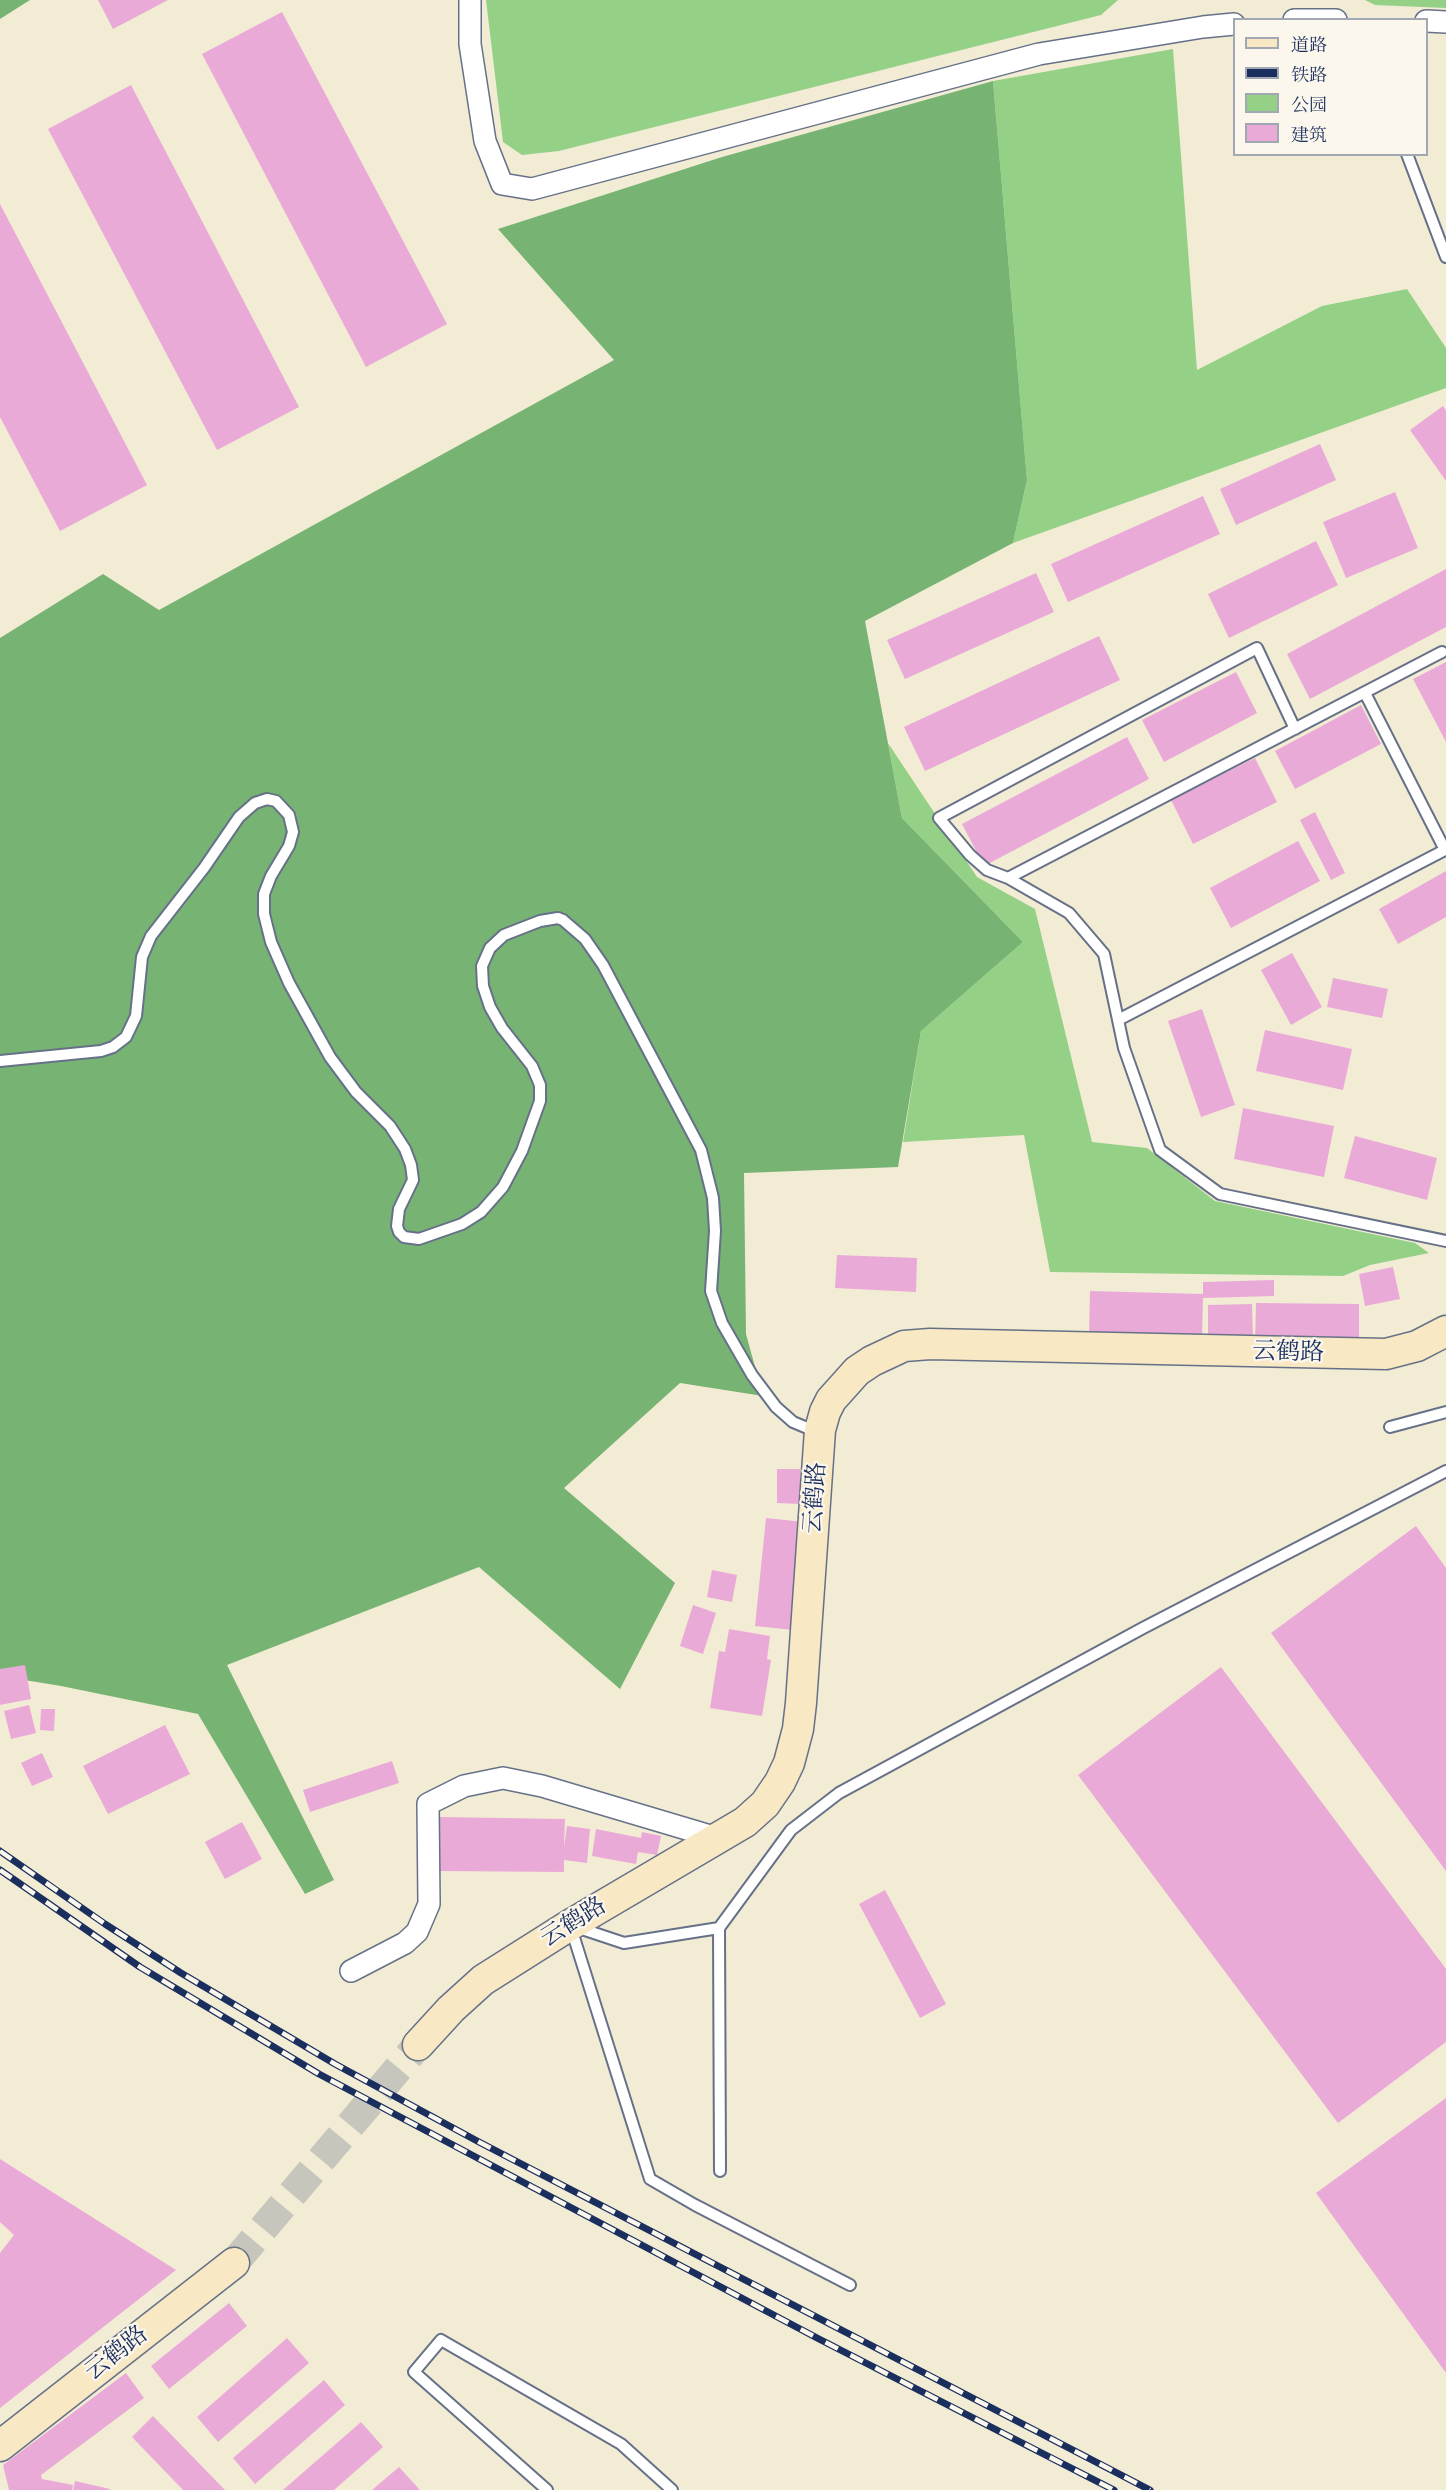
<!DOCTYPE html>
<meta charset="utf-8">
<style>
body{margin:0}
#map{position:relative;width:1446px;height:2490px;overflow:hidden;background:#f2ecd5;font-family:Alegreya,"Noto Serif SC",serif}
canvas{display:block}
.legend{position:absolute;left:1233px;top:18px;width:195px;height:138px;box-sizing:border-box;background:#fbf7ec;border:2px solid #a1a7b3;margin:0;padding:8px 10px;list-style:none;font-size:18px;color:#1b2f5e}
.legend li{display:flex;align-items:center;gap:12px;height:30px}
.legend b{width:30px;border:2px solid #a1a7b3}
</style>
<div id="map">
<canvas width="1446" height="2490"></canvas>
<ul class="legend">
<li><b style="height:8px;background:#f8e8c3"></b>道路</li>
<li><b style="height:8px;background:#1b2f5e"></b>铁路</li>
<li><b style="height:16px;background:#94d186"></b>公园</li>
<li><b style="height:16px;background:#eaaad7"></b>建筑</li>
</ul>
</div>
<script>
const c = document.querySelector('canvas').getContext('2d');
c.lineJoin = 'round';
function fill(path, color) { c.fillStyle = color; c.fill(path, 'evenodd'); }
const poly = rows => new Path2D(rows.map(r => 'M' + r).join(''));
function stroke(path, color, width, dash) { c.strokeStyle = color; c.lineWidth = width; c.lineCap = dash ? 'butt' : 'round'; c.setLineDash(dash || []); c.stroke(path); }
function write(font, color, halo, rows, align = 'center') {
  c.font = font + ' Alegreya,"Noto Serif SC",serif'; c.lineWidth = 4.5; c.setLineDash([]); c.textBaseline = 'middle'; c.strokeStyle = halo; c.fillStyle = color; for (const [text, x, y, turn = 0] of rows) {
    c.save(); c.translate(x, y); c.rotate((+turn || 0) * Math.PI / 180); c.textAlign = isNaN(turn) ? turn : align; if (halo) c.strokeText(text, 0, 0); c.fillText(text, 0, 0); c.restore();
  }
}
const green = poly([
 [486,0,1118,0,1101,15,559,151,522,155,503,142],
 [1365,0,1446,0,1446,8,1375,5],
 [1173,49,1197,370,1322,306,1407,289,1446,348,1446,388,1013,543,1027,480,993,81],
 [888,743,977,877,1035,909,1092,1142,1147,1148,1215,1201,1415,1243,1429,1253,1370,1265,1343,1276,1050,1272,1024,1135,903,1142,921,1031,1023,942,902,818]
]);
const forest = poly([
 [0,0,30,0,0,19],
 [993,81,1027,480,1013,543,865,621,902,818,1023,942,921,1031,898,1167,744,1173,746,1334,763,1396,680,1383,564,1488,675,1583,620,1689,479,1567,227,1665,334,1880,305,1894,198,1714,61,1686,0,1676,0,638,103,574,159,610,614,360,498,229,722,157]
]);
const building = poly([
 [98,0,168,0,113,29],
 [282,12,447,324,366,367,202,54],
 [131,85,299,407,217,450,48,129],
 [0,204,147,485,60,531,0,417],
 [1443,406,1446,411,1446,481,1410,430],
 [1320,444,1336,480,1236,525,1220,489],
 [1395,492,1418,548,1346,578,1323,522],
 [1203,496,1220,534,1068,602,1051,564],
 [1316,541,1338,585,1229,638,1208,594],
 [1446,569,1446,627,1310,699,1287,654],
 [1036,573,1054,612,905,679,887,640],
 [1099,636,1120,680,925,771,904,727],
 [1446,662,1446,742,1413,679],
 [1236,672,1257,713,1164,762,1142,720],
 [1361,705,1381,744,1295,789,1275,751],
 [1127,737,1149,779,984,866,962,824],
 [1255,758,1277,802,1193,844,1171,800],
 [1315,812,1345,873,1331,880,1300,820],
 [1298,841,1320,881,1231,928,1210,888],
 [1446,871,1446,917,1398,944,1379,909],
 [1292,953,1322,1007,1291,1025,1261,970],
 [1333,978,1388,989,1382,1018,1327,1007],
 [1202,1009,1235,1105,1201,1117,1168,1021],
 [1265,1030,1352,1049,1343,1090,1256,1071],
 [1243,1108,1334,1126,1324,1177,1234,1159],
 [1355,1136,1437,1158,1427,1200,1344,1178],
 [837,1255,917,1258,916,1292,835,1288],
 [1393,1267,1400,1299,1365,1306,1359,1274],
 [1274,1280,1274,1296,1203,1298,1202,1339,1089,1336,1090,1291,1203,1294,1203,1282],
 [1256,1303,1359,1304,1359,1344,1255,1343],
 [1252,1304,1253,1338,1208,1339,1208,1305],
 [777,1469,800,1469,801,1504,777,1503],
 [766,1518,804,1522,793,1630,755,1626],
 [1416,1526,1446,1568,1446,1871,1271,1633],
 [712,1570,737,1575,732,1602,707,1597],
 [693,1605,716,1613,703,1654,680,1646],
 [729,1629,770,1636,767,1659,771,1660,762,1716,710,1708,719,1651,725,1652],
 [25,1665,31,1699,0,1705,0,1669],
 [1221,1667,1446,1969,1446,2042,1338,2123,1078,1775],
 [29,1705,36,1733,11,1739,4,1711],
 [41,1709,55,1709,54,1731,40,1730],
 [165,1725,190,1774,108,1814,83,1766],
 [42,1753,53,1777,32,1786,21,1763],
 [392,1761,399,1783,310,1812,303,1790],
 [440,1817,565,1819,564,1847,567,1826,590,1829,587,1863,564,1860,564,1872,439,1871],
 [242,1822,262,1859,225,1879,205,1842],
 [596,1829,641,1838,642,1832,661,1836,657,1855,638,1852,636,1864,592,1856],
 [885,1890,946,2004,920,2018,859,1904],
 [1446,2098,1446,2373,1316,2193],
 [0,2159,176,2270,0,2408,0,2253,14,2235,0,2222],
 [229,2303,247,2326,169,2389,151,2366],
 [287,2338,309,2363,218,2442,197,2417],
 [126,2373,144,2398,41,2475,42,2479,73,2485,72,2490,9,2490,3,2465],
 [324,2380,345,2405,255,2484,233,2458],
 [153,2416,225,2490,183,2490,132,2437],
 [361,2422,383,2447,334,2490,283,2490],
 [399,2467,420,2490,372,2490],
 [75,2481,110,2489,110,2490,73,2490]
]);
const secondaryTunnel = poly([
 [234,2263,418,2045]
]);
const lane = poly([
 [1407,154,1446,257],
 [1295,729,1257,648,939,818,970,855,987,870,1008,878,1069,913,1104,954,1124,1048,1160,1150,1220,1194,1446,1241],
 [1008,878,1442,652],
 [1118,1020,1445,850,1365,693],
 [0,1061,101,1051,113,1047,126,1037,136,1016,142,957,151,936,204,868,239,817,255,803,267,799,276,801,289,815,293,832,289,846,271,876,264,894,264,914,271,942,289,983,330,1057,356,1092,390,1126,405,1149,411,1165,413,1180,399,1209,397,1226,399,1232,404,1237,419,1239,462,1224,481,1212,503,1187,522,1151,540,1101,540,1085,532,1066,502,1028,490,1007,483,986,482,966,490,948,504,935,540,921,558,918,563,920,585,939,603,965,701,1150,713,1198,715,1231,711,1291,722,1323,752,1375,776,1407,793,1422,817,1432],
 [1390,1427,1446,1412],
 [576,1927,624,1943,719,1928],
 [571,1928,650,2179,695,2205,850,2285],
 [720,2171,719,1928,791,1830,839,1793,1143,1628,1446,1471],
 [547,2490,414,2372,441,2340,621,2444,672,2490]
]);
const street = poly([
 [470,0,470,44,485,141,502,184,532,189,1039,54,1203,27,1234,24],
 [1294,20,1336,20],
 [1426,21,1446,22],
 [351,1971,405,1943,417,1932,429,1904,428,1804,464,1786,503,1778,542,1786,717,1838]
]);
const secondary = poly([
 [418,2045,451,2009,483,1980,570,1925,745,1822,765,1804,780,1782,789,1763,798,1729,801,1703,820,1430,825,1412,831,1400,857,1371,872,1361,904,1346,930,1344,1386,1354,1417,1346,1446,1331],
 [0,2446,234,2263]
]);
const rail = poly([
 [0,1851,105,1924,181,1973,335,2064,479,2142,1150,2490],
 [0,1870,140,1967,319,2074,819,2339,1114,2490]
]);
const streetNames = [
 ["云鹤路",1288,1353,1],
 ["云鹤路",816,1498,-86],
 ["云鹤路",574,1923,-32],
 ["云鹤路",117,2354,-38]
];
fill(green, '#94d186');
fill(forest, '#77b373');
fill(building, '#eaaad7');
stroke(secondaryTunnel, '#c7c6bd', 30, [30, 15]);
stroke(lane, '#667188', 14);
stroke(street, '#667188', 24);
stroke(secondary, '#667188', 33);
stroke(lane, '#fff', 10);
stroke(street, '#fff', 21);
stroke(secondary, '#f8e8c3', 30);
stroke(rail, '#1b2f5e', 7);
stroke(rail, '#fbf7ec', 4.5, [14]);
write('24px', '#1b2f5e', '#fbf7ec', streetNames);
</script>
